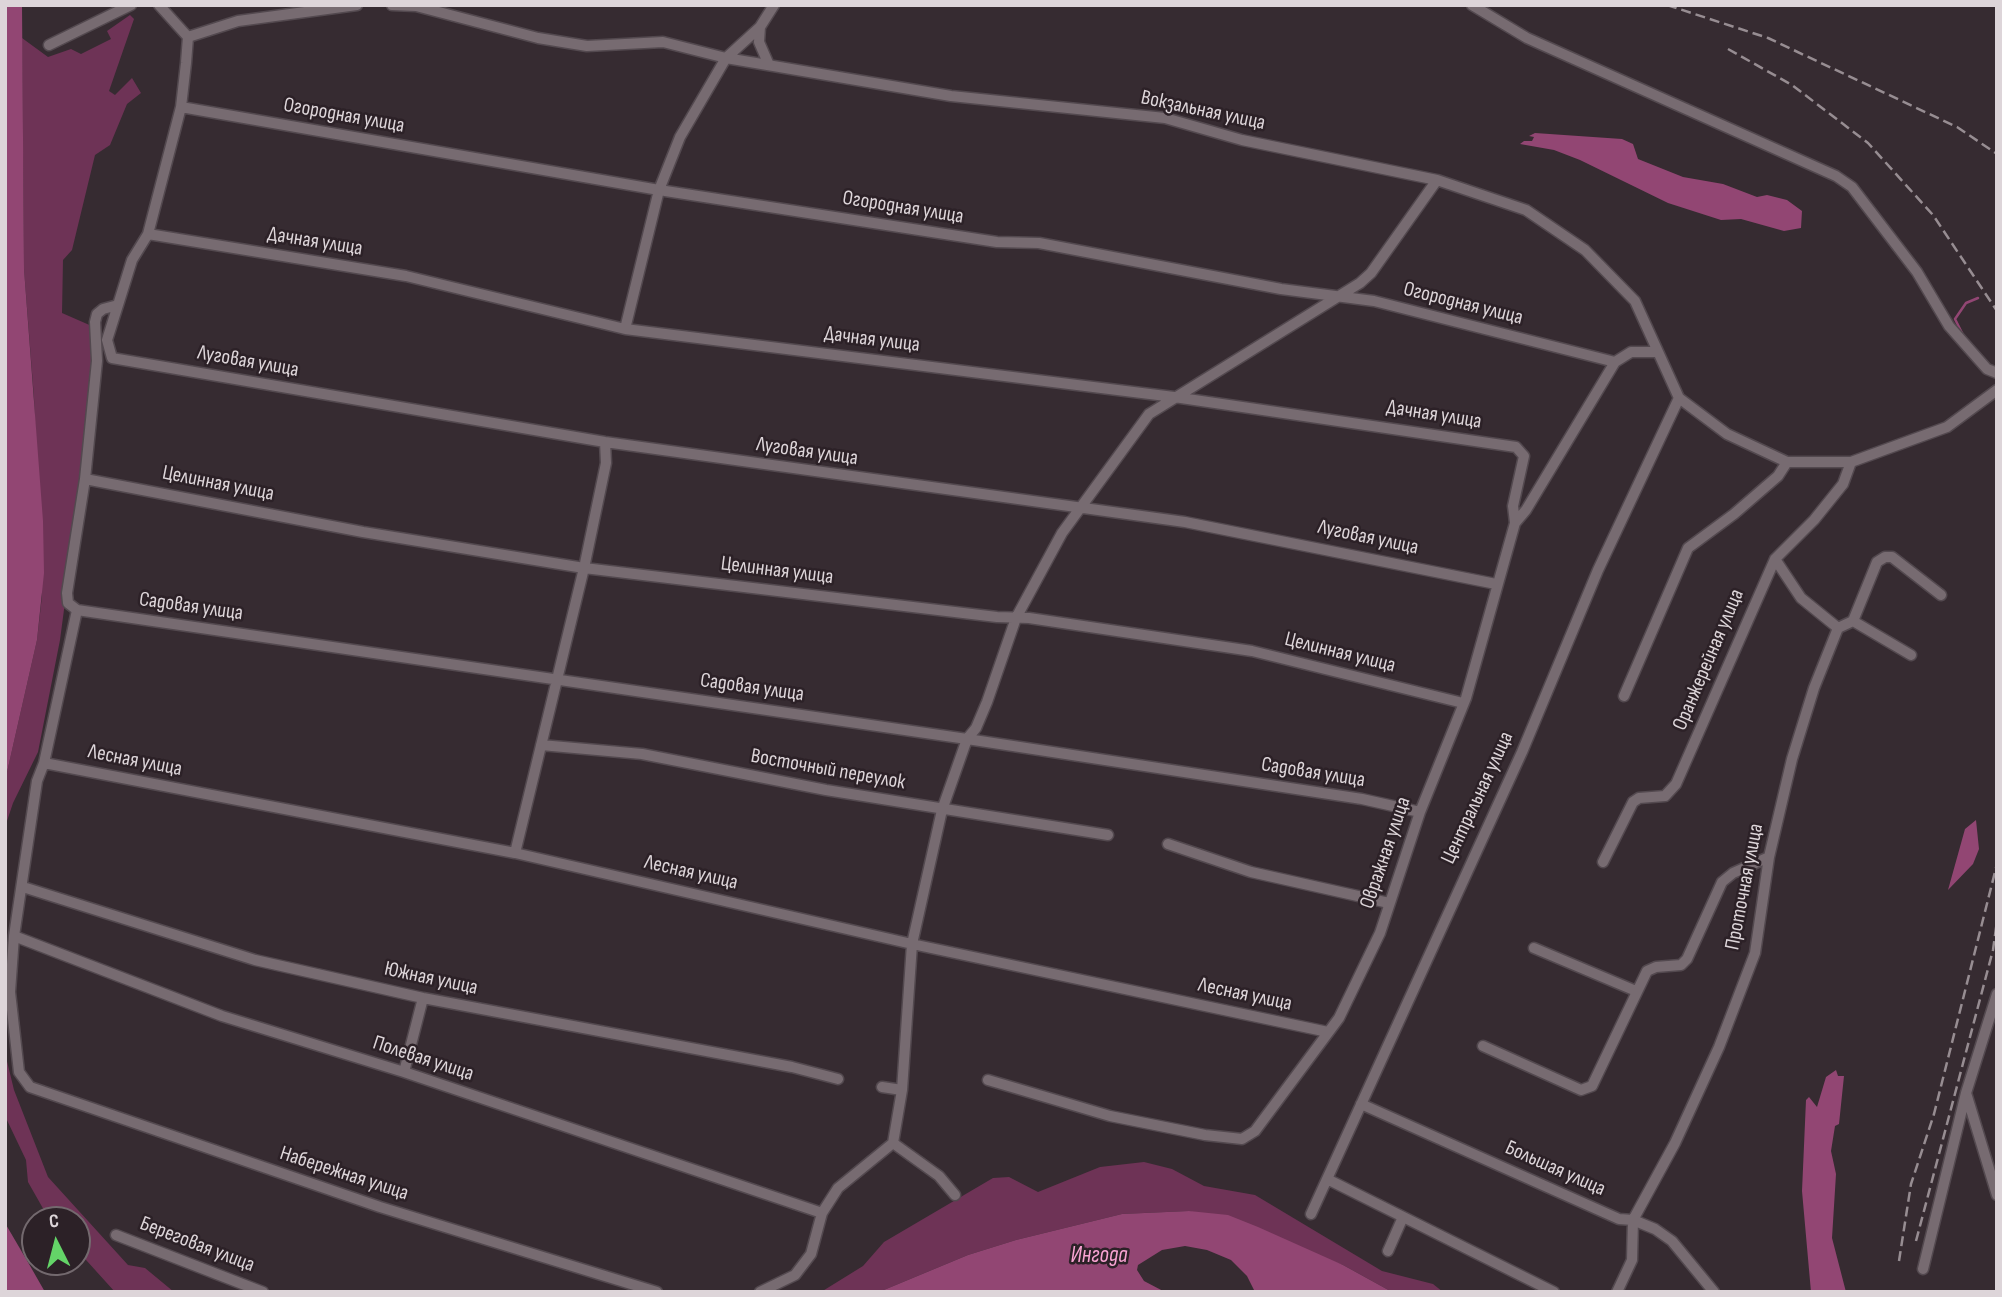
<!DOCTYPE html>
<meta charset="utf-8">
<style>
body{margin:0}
#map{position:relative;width:2002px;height:1297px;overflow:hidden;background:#362b31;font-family:"Sofia Sans Condensed",sans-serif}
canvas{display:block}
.frame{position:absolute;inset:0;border:7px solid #ddd5d9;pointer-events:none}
.north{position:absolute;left:21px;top:1206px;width:70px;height:70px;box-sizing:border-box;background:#2c2127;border:2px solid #73696e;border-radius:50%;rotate:354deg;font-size:19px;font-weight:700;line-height:28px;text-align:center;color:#ddd5d9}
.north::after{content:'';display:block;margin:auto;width:24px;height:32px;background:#64d468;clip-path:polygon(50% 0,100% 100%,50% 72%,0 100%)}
</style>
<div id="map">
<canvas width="2002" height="1297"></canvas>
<div class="frame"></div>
<div class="north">С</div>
</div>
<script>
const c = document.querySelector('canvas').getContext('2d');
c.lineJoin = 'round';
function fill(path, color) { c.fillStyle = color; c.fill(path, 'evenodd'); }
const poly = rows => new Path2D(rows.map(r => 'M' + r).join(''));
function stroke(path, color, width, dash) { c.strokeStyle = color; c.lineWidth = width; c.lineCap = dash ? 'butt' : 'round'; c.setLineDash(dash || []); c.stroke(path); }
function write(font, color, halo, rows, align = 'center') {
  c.font = font + ' "Sofia Sans Condensed",sans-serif'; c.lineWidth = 5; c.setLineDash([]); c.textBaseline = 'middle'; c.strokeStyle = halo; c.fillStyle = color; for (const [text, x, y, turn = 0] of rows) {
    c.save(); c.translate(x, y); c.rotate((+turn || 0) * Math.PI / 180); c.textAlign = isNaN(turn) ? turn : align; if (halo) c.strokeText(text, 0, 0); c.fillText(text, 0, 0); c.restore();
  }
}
const green = poly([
 [130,15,134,19,109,91,115,95,132,78,141,93,127,104,110,145,95,155,72,250,63,260,62,313,94,327,91,405,60,640,38,752,13,803,5,827,5,781,37,640,42,596,34,398,24,269,22,38,48,57,71,49,81,54,111,39,107,31],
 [5,1053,14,1090,48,1177,128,1265,145,1268,174,1292,115,1292,77,1250,77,1220,49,1219,28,1182,26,1160,5,1116],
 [1144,1162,1172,1169,1204,1186,1255,1195,1382,1271,1433,1284,1443,1292,1392,1292,1343,1265,1189,1211,1122,1214,1016,1240,968,1255,879,1292,821,1292,863,1266,884,1242,993,1178,1009,1177,1038,1192,1100,1167]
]);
const water = poly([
 [5,5,22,5,24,269,43,521,44,573,37,640,5,781],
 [1535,133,1622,139,1633,144,1638,159,1683,177,1723,184,1757,197,1767,195,1787,200,1802,211,1801,228,1784,231,1741,219,1721,220,1668,203,1580,160,1554,150,1520,144,1524,141,1532,141,1534,137,1529,136],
 [1976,820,1979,849,1973,864,1948,890,1965,829],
 [1836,1070,1838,1076,1844,1076,1839,1124,1835,1126,1831,1151,1836,1174,1832,1238,1846,1292,1811,1292,1802,1191,1806,1100,1809,1097,1817,1107,1826,1077],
 [1189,1211,1228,1215,1258,1227,1343,1265,1392,1292,1255,1292,1247,1276,1231,1260,1207,1250,1185,1246,1162,1250,1138,1265,1137,1270,1144,1281,1165,1292,879,1292,968,1255,1016,1240,1122,1214],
 [5,1223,29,1264,45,1292,5,1292]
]);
const stream = poly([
 [1964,337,1955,319,1966,303,1978,298]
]);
const street = poly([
 [159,5,188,37,186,63,181,107,148,234,132,260,118,305,103,309,97,314,95,322,97,361,85,479,67,593,68,603,77,610,44,763,37,781,14,936,10,992,19,1072,30,1087,380,1207,657,1292],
 [392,5,416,6,538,38,587,46,663,42,726,58,951,96,1165,118,1242,140,1437,180,1526,210,1585,250,1635,301,1679,398,1727,434,1787,462,1851,462,1947,427,1997,390],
 [1472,5,1527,38,1836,176,1852,187,1917,272,1949,326,1987,369,1997,373],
 [760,27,759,42,769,65],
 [188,37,238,21,357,5],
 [49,45,131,5],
 [181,107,659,190,997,242,1039,243,1281,289,1374,301,1615,362],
 [148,234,406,276,625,329,1174,397,1516,447,1524,456,1513,506,1515,523],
 [118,305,107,340,112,358,605,442,1185,522,1496,584],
 [625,329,659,190,680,137,726,58,760,27,774,5],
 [85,479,363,532,584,568,997,617,1029,618,1252,651,1463,703],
 [1775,559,1801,598,1838,628],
 [77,610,967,739,1362,799,1420,812],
 [1853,621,1911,655],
 [1624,696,1688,548,1734,514,1778,476,1787,462],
 [541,745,642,754,826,790,1108,835],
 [44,763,515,853,912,944,1328,1032],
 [1168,844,1251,872,1389,903],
 [515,853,584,568,606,463,605,442],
 [1603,862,1633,802,1639,798,1665,796,1676,784,1775,559,1814,520,1843,484,1851,462],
 [23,887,255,960,423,998,792,1067,838,1079],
 [14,936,222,1016,404,1072,822,1213],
 [1534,948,1636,991],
 [1997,994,1966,1093,1997,1195],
 [1483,1046,1581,1090,1592,1086,1647,971,1656,967,1681,965,1687,959,1722,882,1733,873,1769,857],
 [404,1072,423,998],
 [988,1080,1110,1116,1205,1135,1242,1139,1255,1131,1339,1018,1380,933,1420,812,1466,698,1515,523,1526,510,1615,362,1631,352,1658,352],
 [882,1087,902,1090],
 [1361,1104,1619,1219,1633,1220,1655,1229,1672,1241,1714,1292],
 [893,1143,902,1090,912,944,942,810,967,739,976,728,987,702,1016,618,1062,533,1149,414,1360,283,1371,273,1437,180],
 [893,1143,939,1176,955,1195],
 [1327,1179,1554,1292],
 [1311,1214,1522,752,1598,570,1679,398],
 [116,1235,263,1292],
 [1388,1251,1403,1217],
 [1923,1269,1966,1093],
 [760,1292,795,1275,811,1254,822,1213,838,1188,893,1143],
 [1617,1292,1632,1260,1633,1220,1675,1143,1719,1047,1755,953,1769,857,1792,759,1814,688,1838,628,1853,621,1877,562,1885,557,1892,557,1941,595]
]);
const rail = poly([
 [1667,5,1768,38,1957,127,1997,154],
 [1728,49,1792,85,1868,143,1933,215,1997,311],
 [1916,1241,1993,950,1997,921],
 [1899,1261,1911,1184,1934,1114,1997,864]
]);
const streetNames = [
 ["Вокзальная улица",1203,111,12],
 ["Огородная улица",344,116,10],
 ["Огородная улица",903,208,9],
 ["Дачная улица",315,242,9],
 ["Огородная улица",1463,304,14],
 ["Дачная улица",872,340,7],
 ["Луговая улица",248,362,10],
 ["Дачная улица",1434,415,9],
 ["Луговая улица",807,452,8],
 ["Целинная улица",218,484,11],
 ["Луговая улица",1368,538,12],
 ["Целинная улица",777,571,7],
 ["Садовая улица",191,607,8],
 ["Целинная улица",1340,653,14],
 ["Оранжерейная улица",1709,660,-67],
 ["Садовая улица",752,688,8],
 ["Лесная улица",135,761,11],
 ["Восточный переулок",828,770,10],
 ["Садовая улица",1313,773,9],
 ["Центральная улица",1478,798,-65],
 ["Овражная улица",1386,853,-71],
 ["Лесная улица",691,873,13],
 ["Проточная улица",1745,887,-79],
 ["Южная улица",431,979,12],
 ["Лесная улица",1245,995,12],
 ["Полевая улица",423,1059,18],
 ["Большая улица",1555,1169,24],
 ["Набережная улица",344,1174,18],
 ["Береговая улица",197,1245,21]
];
const waterNames = [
 ["Ингода",1099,1256]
];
fill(green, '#6e3356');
fill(water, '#924673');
stroke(stream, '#924673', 2.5);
stroke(street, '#53494f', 13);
stroke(street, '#776b71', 10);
stroke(rail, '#978d92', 2.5, [10, 5]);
write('21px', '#ddd5d9', '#2c2127', streetNames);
write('italic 23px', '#f8a3d2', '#2c2127', waterNames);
</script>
